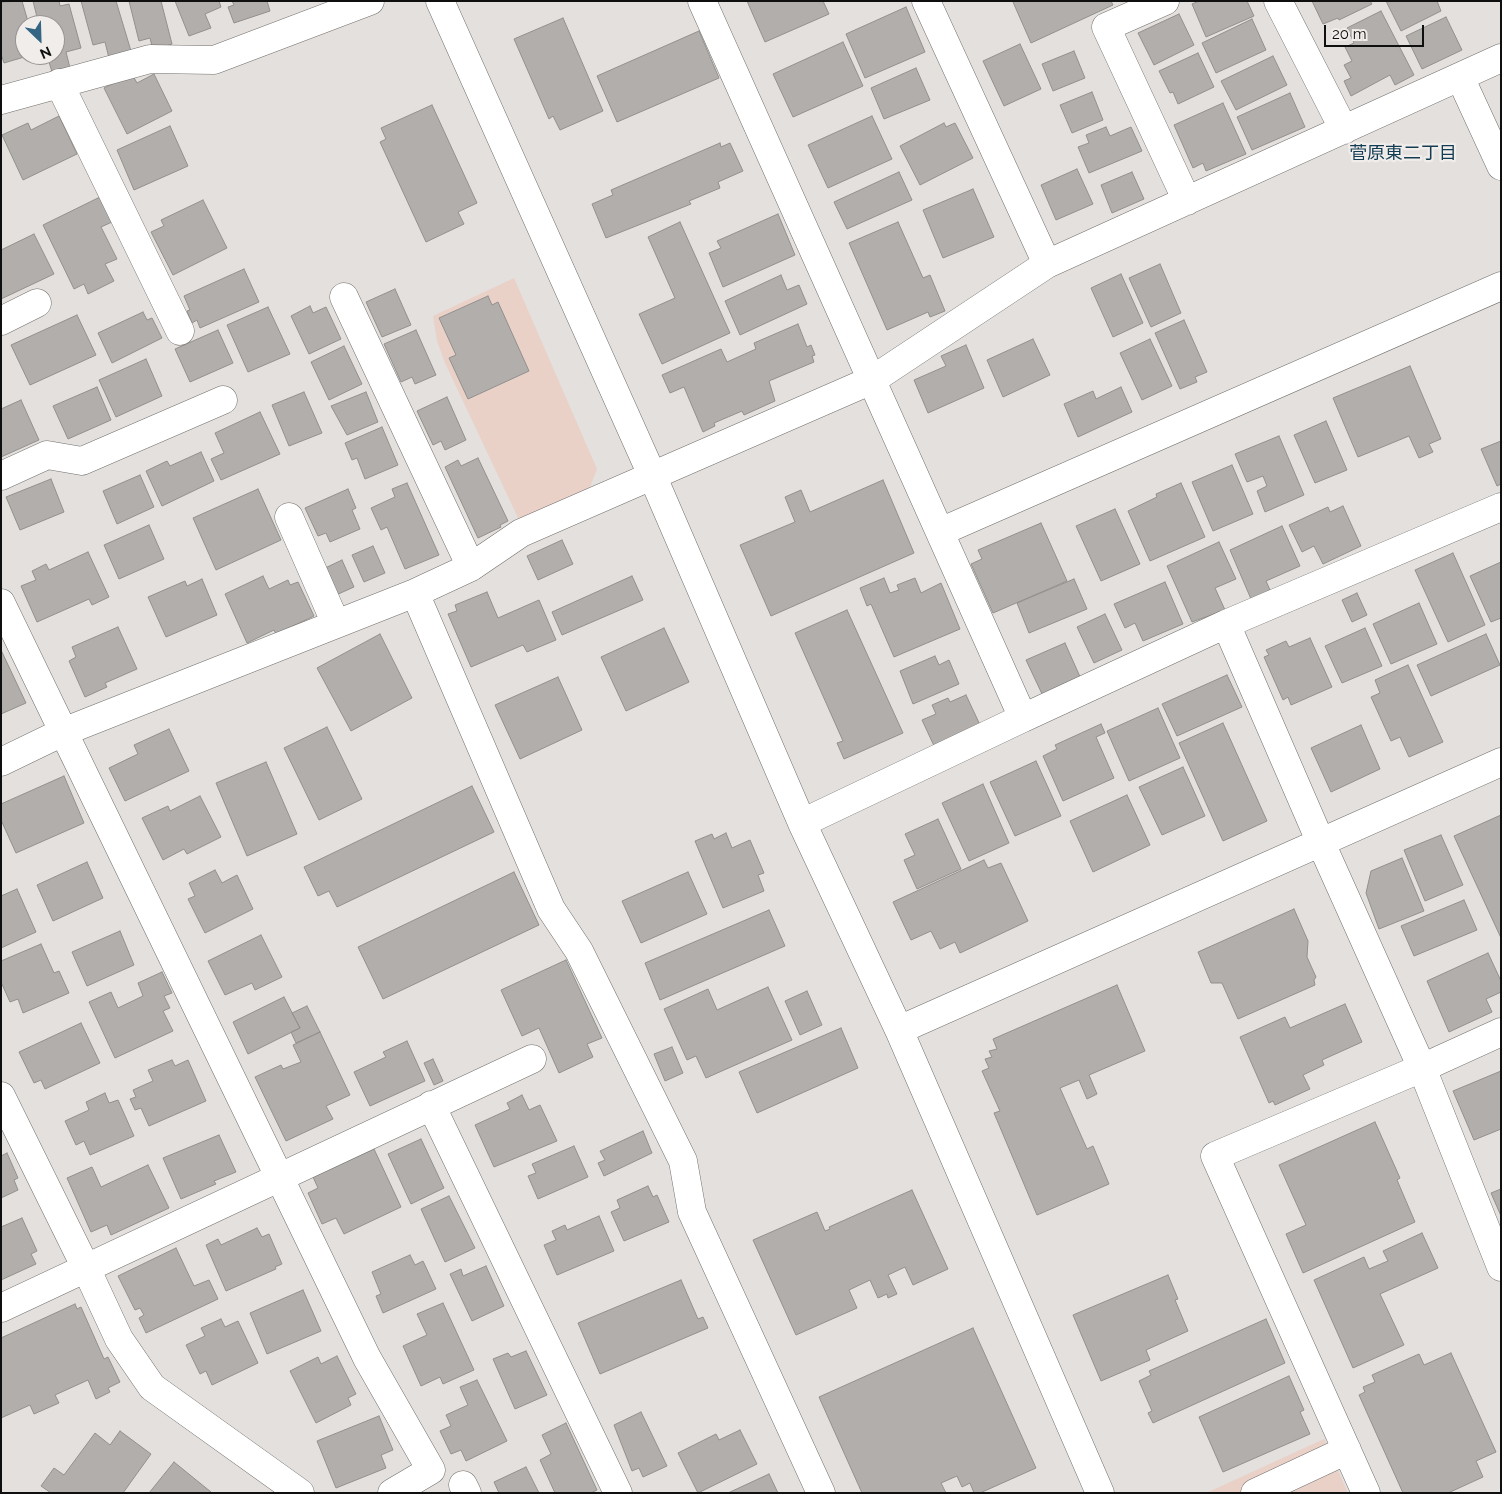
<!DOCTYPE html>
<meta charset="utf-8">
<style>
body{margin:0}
#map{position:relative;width:1502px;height:1494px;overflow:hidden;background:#e3e0dd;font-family:Raleway,sans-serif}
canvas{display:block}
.frame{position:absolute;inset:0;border:2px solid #100f0f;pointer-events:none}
.north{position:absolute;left:15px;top:15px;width:50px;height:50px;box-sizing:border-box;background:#f0edeb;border:1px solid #969493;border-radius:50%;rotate:156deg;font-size:14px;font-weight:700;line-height:20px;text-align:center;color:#100f0f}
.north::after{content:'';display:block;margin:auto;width:18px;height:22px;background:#346683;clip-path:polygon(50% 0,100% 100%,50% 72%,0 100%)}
.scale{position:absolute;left:1324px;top:25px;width:100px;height:22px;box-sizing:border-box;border:2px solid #100f0f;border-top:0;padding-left:6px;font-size:15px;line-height:18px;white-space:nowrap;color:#100f0f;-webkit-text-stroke:4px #f0edeb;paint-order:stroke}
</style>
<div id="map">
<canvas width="1502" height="1494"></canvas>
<div class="frame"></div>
<div class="north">N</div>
<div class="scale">20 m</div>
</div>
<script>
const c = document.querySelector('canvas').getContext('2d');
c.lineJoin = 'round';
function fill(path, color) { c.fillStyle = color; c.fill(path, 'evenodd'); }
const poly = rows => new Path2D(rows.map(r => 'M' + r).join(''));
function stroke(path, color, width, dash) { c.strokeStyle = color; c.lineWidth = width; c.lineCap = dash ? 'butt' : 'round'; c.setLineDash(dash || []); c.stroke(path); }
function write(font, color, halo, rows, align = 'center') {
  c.font = font + ' Raleway,"Noto Sans JP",sans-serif'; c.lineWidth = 4.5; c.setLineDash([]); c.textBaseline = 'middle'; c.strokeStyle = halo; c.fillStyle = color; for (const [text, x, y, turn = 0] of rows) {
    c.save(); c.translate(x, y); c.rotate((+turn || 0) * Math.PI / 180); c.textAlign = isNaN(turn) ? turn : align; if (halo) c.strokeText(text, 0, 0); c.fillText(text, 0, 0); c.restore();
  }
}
const commercial = poly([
 [514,278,597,469,588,492,520,522,445,363,437,341,433,316],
 [1324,1439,1348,1493,1206,1493]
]);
const building = poly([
 [22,1,29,25,25,25,25,55,31,55,4,63,1,54,1,2,22,1],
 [33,1,59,1,60,6,69,4,81,48,66,52,70,68,52,72,47,55,55,55,55,25,39,25,33,1],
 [81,1,116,1,131,51,109,58,105,42,93,45,81,1],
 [129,1,161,1,172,44,153,50,150,38,139,41,129,1],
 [175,1,219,1,221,7,205,14,211,28,189,36,175,1],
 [232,1,267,1,270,11,234,23,228,7,234,5,232,1],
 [747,1,823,1,829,14,765,42,747,1],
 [1016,1,1111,1,1113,5,1031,43,1013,2,1016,1],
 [1199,1,1247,1,1254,16,1206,37,1192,4,1199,1],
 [1312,1,1370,1,1372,4,1339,20,1338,18,1323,24,1312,1],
 [1386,1,1437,1,1441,11,1401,31,1386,1],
 [906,7,925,52,865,78,846,34,906,7],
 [1381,11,1414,75,1395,85,1390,75,1351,96,1344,81,1351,78,1344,65,1352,61,1345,47,1354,43,1347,28,1381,11],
 [1179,14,1194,45,1154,65,1138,33,1179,14],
 [1446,17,1462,50,1422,69,1406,36,1446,17],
 [563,18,603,111,560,130,553,116,549,119,514,39,563,18],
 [1252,19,1266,50,1216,73,1202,43,1252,19],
 [699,31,719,78,617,122,597,76,699,31],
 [843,42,863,86,793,117,773,74,843,42],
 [1020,44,1041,89,1004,106,983,61,1020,44],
 [1074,51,1085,78,1053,91,1042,64,1074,51],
 [1198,53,1214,87,1178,104,1173,92,1170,93,1159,71,1198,53],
 [1273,56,1287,85,1236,110,1221,81,1273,56],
 [916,68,930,100,884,119,871,88,916,68],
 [132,74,137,83,154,74,172,111,127,134,104,88,132,74],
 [1092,92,1103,120,1072,133,1060,105,1092,92],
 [1290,93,1305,127,1252,150,1237,117,1290,93],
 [1223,103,1246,154,1206,171,1203,163,1193,168,1174,125,1223,103],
 [432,105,477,203,458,212,464,224,426,242,380,142,386,139,381,128,432,105],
 [59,116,77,154,23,180,2,135,28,123,31,130,59,116],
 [872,116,892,159,828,188,808,145,872,116],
 [944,123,946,127,955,123,973,158,920,185,900,146,944,123],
 [170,126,188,166,134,190,117,150,170,126],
 [1106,127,1110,136,1131,127,1142,151,1089,173,1078,147,1089,143,1086,135,1106,127],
 [720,143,721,147,730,143,743,171,718,182,720,188,689,201,691,204,606,238,592,204,613,195,611,190,720,143],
 [1077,169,1093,204,1056,220,1041,185,1077,169],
 [899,172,912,200,847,229,834,202,899,172],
 [1132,172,1144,199,1112,213,1101,185,1132,172],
 [973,189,994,237,943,258,923,210,973,189],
 [100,197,112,222,101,227,117,259,105,264,114,281,88,294,84,284,74,289,43,225,100,197],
 [203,200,227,248,173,275,151,232,164,226,161,220,203,200],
 [778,214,795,255,723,287,709,253,721,248,717,241,778,214],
 [680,222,730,333,662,364,639,314,675,298,648,237,680,222],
 [898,222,923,278,930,275,945,311,930,317,928,312,887,330,849,243,898,222],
 [34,234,54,274,1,299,1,250,34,234],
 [1160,264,1181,313,1151,327,1129,278,1160,264],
 [244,269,259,302,200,328,197,320,192,323,187,311,190,310,184,296,244,269],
 [1121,274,1143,323,1113,337,1091,288,1121,274],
 [781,275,787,290,799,285,807,304,740,335,725,301,781,275],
 [395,289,411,325,382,337,366,302,395,289],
 [488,296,492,305,498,302,529,371,468,399,449,358,456,355,439,318,488,296],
 [310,306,313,313,326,307,341,339,309,354,291,316,310,306],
 [268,307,290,354,248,372,227,325,268,307],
 [143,312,147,320,152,318,162,338,112,363,98,333,143,312],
 [77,315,96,355,30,385,11,345,77,315],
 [1184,320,1207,372,1195,377,1197,382,1180,389,1155,333,1184,320],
 [798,324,807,347,811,345,815,355,812,356,814,362,769,381,775,401,744,415,742,411,714,423,715,426,703,432,684,387,670,393,662,375,721,349,727,362,756,349,754,343,798,324],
 [218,330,233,363,190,382,175,349,218,330],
 [416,330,436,375,415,384,412,377,401,382,384,344,416,330],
 [1033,339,1050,375,1003,397,987,360,1033,339],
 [1150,339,1172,386,1142,400,1120,353,1150,339],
 [966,345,984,388,928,413,914,380,946,366,941,356,966,345],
 [344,346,362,384,329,400,311,362,344,346],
 [146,359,162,396,116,417,99,380,146,359],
 [1410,366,1441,439,1429,444,1433,452,1419,458,1409,436,1358,457,1333,398,1410,366],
 [97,387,111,420,68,439,53,406,97,387],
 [1121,387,1132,412,1078,437,1064,404,1093,391,1096,399,1121,387],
 [304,392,322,433,289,446,272,405,304,392],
 [366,392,378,422,347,435,331,406,366,392],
 [447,397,466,440,445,450,441,441,433,445,417,411,447,397],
 [21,400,39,440,1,457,1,409,21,400],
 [260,412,280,454,221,480,211,459,224,453,215,433,260,412],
 [1326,421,1347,470,1315,483,1294,435,1326,421],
 [382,427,398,465,365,479,357,458,352,460,345,443,382,427],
 [1279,436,1304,495,1265,512,1257,491,1267,486,1263,476,1247,482,1235,454,1279,436],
 [1501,441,1501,484,1497,486,1481,449,1501,441],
 [201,452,214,481,162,506,146,471,167,461,170,466,201,452],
 [478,458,508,521,500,525,501,527,478,538,445,467,458,460,461,466,478,458],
 [1232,465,1253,514,1213,531,1192,482,1232,465],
 [140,475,154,507,117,524,103,491,140,475],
 [51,479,64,512,20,530,6,497,51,479],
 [883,480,914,553,771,616,740,545,795,522,785,497,801,490,810,512,883,480],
 [407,483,439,555,405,569,387,527,381,530,371,508,395,497,392,489,407,483],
 [1181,483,1205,537,1150,561,1128,511,1157,497,1156,494,1181,483],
 [258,489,281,540,216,570,193,518,258,489],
 [348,489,356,508,352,510,360,529,330,542,326,533,318,536,305,508,348,489],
 [1343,506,1361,546,1323,564,1314,546,1302,552,1289,525,1328,507,1330,512,1343,506],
 [1115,509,1140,564,1101,581,1076,526,1115,509],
 [1041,523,1067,581,993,613,971,564,982,559,978,550,1041,523],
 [149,525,164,559,119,579,104,545,149,525],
 [1282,526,1300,566,1266,581,1270,590,1251,599,1230,550,1282,526],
 [562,540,573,564,538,580,527,556,562,540],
 [1219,542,1236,579,1215,588,1225,610,1192,622,1167,566,1219,542],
 [373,546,385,573,364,582,352,555,373,546],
 [88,552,109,597,92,605,89,599,37,622,21,586,36,580,32,571,46,564,49,570,88,552],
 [1453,553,1485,625,1448,642,1415,570,1453,553],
 [342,560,354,587,336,595,323,569,342,560],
 [1501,562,1501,618,1491,622,1470,576,1501,562],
 [263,576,269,589,288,580,290,585,298,582,314,616,276,634,274,630,247,643,225,594,263,576],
 [632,576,643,600,562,635,552,612,632,576],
 [884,578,890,593,899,590,897,585,915,578,921,593,941,583,960,629,894,657,871,604,867,606,860,588,884,578],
 [202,579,217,615,166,637,148,597,185,581,187,586,202,579],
 [1074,579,1087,609,1029,633,1017,603,1074,579],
 [1165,582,1183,624,1143,641,1135,623,1125,628,1114,604,1165,582],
 [487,592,498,618,539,600,556,640,527,652,523,645,471,667,448,614,457,611,455,605,487,592],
 [1357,593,1367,615,1352,622,1342,600,1357,593],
 [1419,603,1437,644,1391,664,1373,624,1419,603],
 [847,610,903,733,844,759,837,743,843,741,795,633,847,610],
 [1105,614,1122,650,1094,663,1077,627,1105,614],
 [118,627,137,669,105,683,107,687,85,697,69,661,76,657,72,647,118,627],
 [664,628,689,682,626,711,601,657,664,628],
 [1365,628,1382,666,1342,683,1325,646,1365,628],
 [380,634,412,698,351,731,317,668,380,634],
 [1486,634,1500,665,1431,696,1417,665,1486,634],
 [1310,638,1332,687,1291,705,1288,697,1283,700,1264,657,1269,655,1266,650,1286,641,1289,647,1310,638],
 [1065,643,1081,679,1043,696,1026,660,1065,643],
 [1,650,26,703,1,714,1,650],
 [935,656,939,665,949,660,959,684,913,704,900,671,935,656],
 [1408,665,1443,742,1409,757,1400,737,1391,741,1371,697,1380,693,1375,680,1408,665],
 [1227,675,1242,707,1177,736,1162,704,1227,675],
 [558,677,582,730,520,759,495,705,558,677],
 [966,695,981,727,935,748,922,720,936,714,932,705,948,698,950,702,966,695],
 [1158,708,1180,758,1129,781,1107,731,1158,708],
 [1223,723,1267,821,1223,841,1179,743,1223,723],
 [1101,724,1105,733,1096,737,1114,778,1063,801,1043,756,1057,749,1055,745,1101,724],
 [1361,725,1380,769,1331,792,1311,748,1361,725],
 [327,727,362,799,319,820,284,748,327,727],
 [169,729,189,771,125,801,109,768,138,754,134,745,169,729],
 [1036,761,1061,816,1015,836,990,782,1036,761],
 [266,762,297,834,247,856,216,783,266,762],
 [1183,767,1205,816,1162,835,1139,787,1183,767],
 [64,776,84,823,16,853,1,820,1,804,64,776],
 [983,784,1009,843,969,861,942,803,983,784],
 [472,786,494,832,337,907,329,891,318,896,304,867,472,786],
 [1127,795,1150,845,1093,872,1070,821,1127,795],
 [200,796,221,837,187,854,184,849,163,860,142,818,168,806,170,811,200,796],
 [1501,815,1501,938,1454,836,1501,815],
 [938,819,961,869,917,889,904,860,915,855,905,834,938,819],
 [726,833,732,848,750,840,764,873,758,875,764,891,723,908,695,841,712,834,714,839,726,833],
 [1441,835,1463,885,1425,901,1404,850,1441,835],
 [1402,858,1424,911,1379,929,1366,893,1371,871,1402,858],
 [984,860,988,868,1001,863,1028,921,960,953,955,942,940,949,931,931,911,940,893,902,984,860],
 [87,862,103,898,53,921,37,885,87,862],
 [215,870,222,883,237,875,253,909,205,933,188,899,195,896,189,883,215,870],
 [514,872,539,925,383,999,358,947,514,872],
 [688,872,707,914,641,943,622,901,688,872],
 [17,889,36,932,1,948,1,896,17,889],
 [1464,900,1477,930,1414,956,1401,926,1464,900],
 [1294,909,1308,941,1307,957,1316,977,1314,980,1315,985,1238,1019,1222,983,1211,983,1198,952,1294,909],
 [769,910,785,946,660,1000,645,963,769,910],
 [120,931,134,965,87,986,72,952,120,931],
 [261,935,282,977,255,990,252,983,225,995,208,961,261,935],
 [41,944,54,973,59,971,69,993,23,1013,18,999,10,1002,1,982,1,961,41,944],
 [1488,953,1501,981,1501,992,1486,999,1492,1012,1449,1032,1427,981,1488,953],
 [566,960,602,1038,587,1044,593,1057,559,1073,539,1028,522,1036,501,990,566,960],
 [162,972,172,993,164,996,170,1008,163,1011,173,1031,115,1058,89,1002,111,992,118,1008,143,996,138,983,162,972],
 [1117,985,1145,1051,1089,1075,1097,1094,1087,1099,1079,1080,1060,1088,1087,1149,1093,1146,1109,1184,1037,1215,994,1113,1000,1111,982,1071,989,1068,985,1059,992,1057,989,1051,997,1049,993,1039,1117,985],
 [768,987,792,1040,706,1078,696,1056,687,1060,664,1009,708,989,717,1010,768,987],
 [807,991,822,1025,800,1035,785,1001,807,991],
 [284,997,300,1028,248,1054,233,1022,284,997],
 [1345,1004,1362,1042,1322,1060,1324,1065,1303,1075,1310,1089,1275,1105,1273,1101,1269,1103,1240,1037,1285,1017,1290,1028,1345,1004],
 [307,1006,320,1032,296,1043,291,1032,300,1028,292,1013,307,1006],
 [81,1023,100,1063,45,1089,41,1080,34,1083,19,1052,81,1023],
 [841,1028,858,1068,757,1113,739,1072,841,1028],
 [320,1032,350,1095,326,1106,333,1119,286,1141,255,1077,281,1065,283,1069,301,1062,293,1045,320,1032],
 [407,1041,425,1081,370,1106,354,1072,386,1057,383,1052,407,1041],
 [672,1047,683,1073,665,1081,654,1054,672,1047],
 [433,1059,443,1081,434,1085,424,1063,433,1059],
 [172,1060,175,1066,188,1060,206,1101,149,1126,141,1108,135,1110,130,1099,136,1097,133,1090,153,1081,148,1070,172,1060],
 [1501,1071,1501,1129,1474,1140,1453,1091,1501,1071],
 [105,1093,109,1103,118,1100,134,1136,90,1155,84,1141,76,1145,65,1121,89,1110,86,1102,105,1093],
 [522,1095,529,1110,540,1105,557,1141,494,1167,475,1125,510,1109,507,1103,522,1095],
 [1375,1122,1400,1178,1397,1180,1415,1222,1303,1273,1286,1234,1306,1225,1279,1165,1375,1122],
 [643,1131,652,1153,604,1176,598,1163,605,1160,600,1151,643,1131],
 [219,1135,236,1172,214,1181,216,1184,181,1199,163,1158,219,1135],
 [421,1139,444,1188,411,1204,388,1154,421,1139],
 [574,1146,588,1177,538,1199,528,1176,536,1173,532,1164,574,1146],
 [374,1149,401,1207,344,1234,336,1218,322,1224,308,1193,318,1188,313,1177,374,1149],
 [7,1153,18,1178,14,1180,18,1190,1,1198,1,1156,7,1153],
 [148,1165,169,1208,111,1235,107,1225,91,1232,67,1178,92,1167,101,1187,148,1165],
 [648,1186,653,1197,657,1195,669,1222,624,1241,611,1212,620,1208,617,1200,648,1186],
 [1501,1189,1501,1216,1491,1193,1501,1189],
 [912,1190,948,1269,913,1285,905,1267,888,1275,897,1294,888,1298,887,1294,878,1298,870,1280,849,1290,857,1308,796,1335,753,1240,817,1212,825,1231,830,1229,829,1227,912,1190],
 [449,1196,475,1248,445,1262,421,1209,449,1196],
 [599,1216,614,1251,557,1275,544,1245,556,1240,552,1231,565,1225,567,1230,599,1216],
 [22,1218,37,1251,31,1254,36,1264,1,1280,1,1227,22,1218],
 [257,1228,262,1237,269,1234,282,1264,275,1267,276,1269,226,1291,206,1245,218,1239,221,1245,257,1228],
 [1422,1233,1438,1268,1380,1294,1404,1345,1353,1368,1314,1280,1364,1257,1369,1269,1388,1261,1383,1251,1422,1233],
 [176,1248,194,1286,209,1280,218,1299,146,1333,139,1318,144,1315,140,1308,135,1310,118,1276,176,1248],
 [410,1255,415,1265,423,1261,436,1289,383,1313,376,1296,381,1294,372,1272,410,1255],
 [486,1266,504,1306,472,1321,450,1274,461,1269,463,1276,486,1266],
 [1168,1275,1178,1299,1175,1300,1188,1331,1146,1350,1150,1360,1101,1381,1073,1315,1168,1275],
 [681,1280,698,1319,703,1317,708,1328,600,1374,578,1323,681,1280],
 [303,1290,321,1331,267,1354,250,1313,303,1290],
 [443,1303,474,1370,443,1384,440,1377,421,1386,403,1346,427,1335,417,1314,443,1303],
 [75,1304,77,1309,81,1307,104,1359,108,1357,120,1382,108,1388,110,1392,96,1399,88,1380,55,1395,59,1403,34,1414,30,1405,1,1418,1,1338,75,1304],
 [221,1319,225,1327,238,1321,258,1363,212,1385,206,1371,200,1374,186,1345,205,1336,201,1328,221,1319],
 [1266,1319,1285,1363,1153,1423,1148,1413,1152,1411,1139,1381,1151,1375,1149,1371,1266,1319],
 [973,1328,1036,1468,980,1493,974,1493,970,1483,962,1487,957,1476,941,1483,946,1493,862,1493,819,1397,973,1328],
 [526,1351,547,1395,515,1409,493,1359,508,1353,511,1357,526,1351],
 [1451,1353,1496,1452,1476,1461,1483,1477,1448,1493,1403,1493,1359,1395,1365,1392,1363,1387,1375,1382,1372,1375,1419,1354,1424,1365,1451,1353],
 [337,1356,356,1394,348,1398,351,1405,316,1423,290,1371,318,1357,321,1364,337,1356],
 [1289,1376,1304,1410,1300,1412,1310,1434,1223,1472,1199,1417,1289,1376],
 [477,1380,507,1441,466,1461,461,1450,451,1454,440,1431,451,1426,446,1415,468,1405,460,1387,477,1380],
 [641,1412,667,1466,643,1477,639,1468,632,1471,614,1425,641,1412],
 [379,1416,393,1450,381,1455,386,1468,336,1488,317,1441,379,1416],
 [566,1423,597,1490,591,1493,555,1493,540,1460,551,1454,542,1435,566,1423],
 [740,1430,757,1464,698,1493,678,1453,716,1434,719,1440,740,1430],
 [120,1431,151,1454,123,1493,51,1493,41,1486,54,1468,64,1475,95,1433,110,1445,120,1431],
 [174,1462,211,1492,210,1493,149,1493,174,1462],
 [526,1467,539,1493,499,1493,494,1482,526,1467],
 [769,1474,778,1493,728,1493,769,1474]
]);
const minor = poly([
 [440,1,652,475,802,823,899,1030,1100,1493],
 [702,1,1023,718,1226,624,1501,507],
 [926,1,1047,264],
 [1165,1,1106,27,1187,201],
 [1278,1,1344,130],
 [1460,77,1501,166],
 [59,83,180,331],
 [1,100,150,59,214,60,370,1],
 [344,297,471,567],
 [1,321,37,303],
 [1,476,47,455,82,461,223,400],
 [289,517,336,624],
 [940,532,1501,286],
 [415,593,551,909,579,951,683,1161,692,1212,821,1493],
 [1,603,367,1358,431,1470,392,1493],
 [1226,624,1321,843,1422,1068,1501,1267],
 [1,762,63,732,415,593,471,567,521,533,872,380,1047,264,1501,58],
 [802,823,1023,718],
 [899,1030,1501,762],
 [1,1096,86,1268,119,1339,152,1387,300,1493],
 [431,1105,618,1493],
 [1,1308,532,1059],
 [463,1485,467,1493],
 [1255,1493,1347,1450],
 [1366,1493,1215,1156,1422,1068,1501,1032]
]);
const neighbourhoodNames = [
 ["菅原東二丁目",1403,154]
];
fill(commercial, '#e9d1c8');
fill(building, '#b1aeac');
stroke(building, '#92908d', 1);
stroke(minor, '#726f6d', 29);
stroke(minor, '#fff', 28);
write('18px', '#133c53', '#f0edeb', neighbourhoodNames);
</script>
